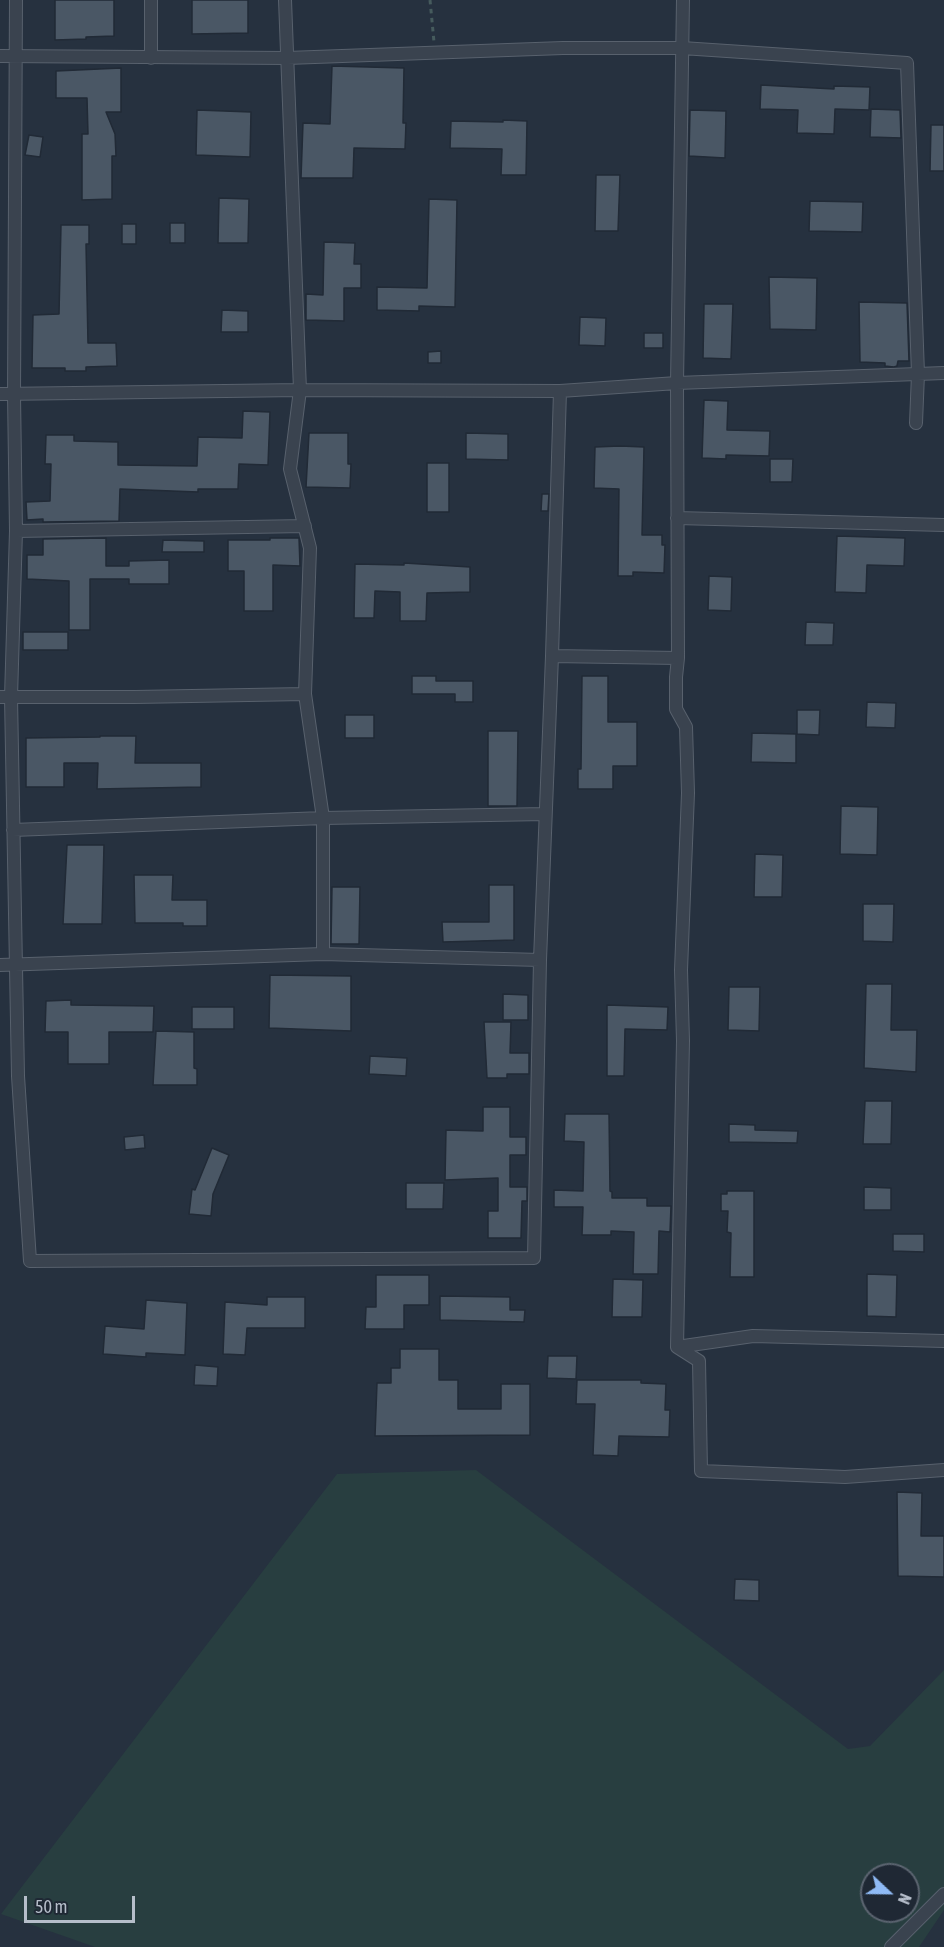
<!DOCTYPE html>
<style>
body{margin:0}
#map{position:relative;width:944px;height:1947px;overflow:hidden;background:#26313f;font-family:"Asap Condensed",sans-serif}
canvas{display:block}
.north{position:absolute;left:860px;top:1863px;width:60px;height:60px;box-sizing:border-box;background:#1f2834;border:2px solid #5b6470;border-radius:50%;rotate:112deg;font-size:16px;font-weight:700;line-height:24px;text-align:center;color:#b6beca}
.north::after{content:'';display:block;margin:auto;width:21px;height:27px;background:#8fbaf5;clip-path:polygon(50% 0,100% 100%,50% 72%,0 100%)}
.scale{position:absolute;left:24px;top:1896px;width:111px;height:27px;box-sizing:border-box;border:3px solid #b6beca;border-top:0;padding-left:8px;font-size:18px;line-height:21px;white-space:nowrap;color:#b6beca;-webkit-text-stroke:4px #1f2834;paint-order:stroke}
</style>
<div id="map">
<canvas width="944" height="1947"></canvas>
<div class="north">N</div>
<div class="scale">50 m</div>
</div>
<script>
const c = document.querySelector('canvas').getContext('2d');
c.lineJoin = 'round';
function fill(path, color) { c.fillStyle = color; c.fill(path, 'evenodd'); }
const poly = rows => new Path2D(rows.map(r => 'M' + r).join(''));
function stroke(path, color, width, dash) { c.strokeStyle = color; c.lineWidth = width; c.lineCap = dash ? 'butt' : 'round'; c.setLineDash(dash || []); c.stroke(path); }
const green = poly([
 [476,1470,848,1749,870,1746,944,1670,944,1910,919,1947,95,1947,1,1914,337,1474],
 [872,1875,908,1875,908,1911,872,1911]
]);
const building = poly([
 [55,0,114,0,114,36,86,37,86,39,55,40,55,0],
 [192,0,248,0,248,33,192,34,192,0],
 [332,66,404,68,403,123,406,123,405,149,354,148,353,178,301,178,303,123,330,124,332,66],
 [121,68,121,112,106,112,115,134,116,156,112,156,112,199,82,200,82,134,88,134,87,98,56,98,56,71,121,68],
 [761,85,834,89,834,86,870,87,869,110,835,109,834,134,797,133,798,110,760,109,761,85],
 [871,109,900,110,901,138,870,137,871,109],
 [197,110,251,112,250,157,196,155,197,110],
 [690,110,726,111,725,158,689,156,690,110],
 [503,120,527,121,526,175,501,175,502,149,450,148,451,121,503,122,503,120],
 [931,125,944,125,944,171,930,171,931,125],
 [29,135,43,137,40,157,25,155,29,135],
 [596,175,620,175,618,231,595,231,596,175],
 [219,198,249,199,248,243,218,243,219,198],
 [429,199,457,200,455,307,419,306,419,311,377,310,377,287,427,288,429,199],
 [810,201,863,202,862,232,809,231,810,201],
 [170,223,185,223,185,243,170,243,170,223],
 [122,224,136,224,136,244,122,244,122,224],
 [61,225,89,225,89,244,86,244,88,343,116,343,117,366,86,367,86,371,65,371,65,368,32,368,33,315,59,314,61,225],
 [324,242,355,243,354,264,361,264,361,288,344,288,344,321,306,320,306,294,323,295,324,242],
 [769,277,817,278,816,330,770,329,769,277],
 [859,302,907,303,909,361,898,361,897,366,894,367,885,366,885,363,860,362,859,302],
 [704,304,733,304,731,359,703,358,704,304],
 [222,310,248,311,248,332,221,332,222,310],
 [580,317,606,318,605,346,579,345,580,317],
 [644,333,663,333,663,348,644,348,644,333],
 [441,351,441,363,428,363,428,352,441,351],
 [704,400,728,401,727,430,770,431,769,456,726,455,726,459,702,458,704,400],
 [243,411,270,412,268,465,239,464,238,489,198,489,198,492,120,489,119,521,43,522,43,519,27,520,26,502,50,501,51,464,45,464,46,435,74,435,74,441,118,442,118,465,197,466,198,437,242,438,243,411],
 [309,433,348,433,348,464,351,464,350,488,306,487,309,433],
 [466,433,508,434,508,460,466,459,466,433],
 [620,446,644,447,642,535,662,535,662,545,665,545,664,573,633,572,633,576,618,576,619,489,594,488,595,447,620,446],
 [770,459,793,459,792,482,770,482,770,459],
 [427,463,449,463,449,512,427,512,427,463],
 [542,494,549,494,548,511,541,511,542,494],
 [837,536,905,538,904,566,867,565,866,593,835,592,837,536],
 [106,538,106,566,129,566,129,561,169,560,169,584,129,584,129,579,90,579,90,630,69,630,69,581,27,579,27,555,43,555,43,539,106,538],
 [270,538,299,538,300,566,273,565,273,611,244,611,244,571,228,571,228,540,270,540,270,538],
 [163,540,204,541,204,552,162,552,163,540],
 [404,563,470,567,470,592,427,593,426,621,400,621,400,592,375,591,374,618,354,618,355,564,404,565,404,563],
 [709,576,732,577,731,611,708,610,709,576],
 [806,622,834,623,833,645,805,645,806,622],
 [23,632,68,632,68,650,23,650,23,632],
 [412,676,436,676,436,681,473,681,473,702,455,702,455,694,412,694,412,676],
 [582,676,608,676,608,722,637,722,637,766,613,766,613,789,578,789,578,769,581,769,582,676],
 [867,702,896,703,895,728,866,727,867,702],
 [797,710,820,710,819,735,797,734,797,710],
 [345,715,374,715,374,738,345,738,345,715],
 [488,731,518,731,517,806,488,806,488,731],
 [752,733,796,734,796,763,751,762,752,733],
 [100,736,136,736,135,763,201,763,201,787,97,789,98,763,64,763,64,787,26,787,26,738,100,737,100,736],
 [841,806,878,807,877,855,840,854,841,806],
 [67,845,104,845,102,924,63,924,67,845],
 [755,854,783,855,782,897,754,897,755,854],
 [134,875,173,875,172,900,207,900,207,926,183,926,183,923,135,923,134,875],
 [489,885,514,885,514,940,443,942,442,922,489,922,489,885],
 [332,887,360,887,359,944,331,944,332,887],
 [863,904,894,904,893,942,863,941,863,904],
 [270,975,351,976,351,1031,269,1028,270,975],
 [866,984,892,984,891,1030,917,1030,916,1072,864,1068,866,984],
 [729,987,760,987,759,1031,728,1030,729,987],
 [503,994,528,995,528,1020,503,1020,503,994],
 [71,1000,71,1005,154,1006,153,1032,109,1032,109,1064,68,1064,68,1032,45,1032,46,1001,71,1000],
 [607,1005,668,1007,667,1030,625,1029,624,1076,607,1076,607,1005],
 [192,1007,234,1007,234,1029,192,1029,192,1007],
 [484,1022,511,1022,510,1053,529,1053,529,1074,507,1074,507,1078,487,1078,484,1022],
 [156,1031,194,1032,194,1068,197,1069,197,1085,153,1085,156,1031],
 [370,1056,407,1058,406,1076,369,1074,370,1056],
 [865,1101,892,1101,891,1144,863,1144,865,1101],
 [483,1107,510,1107,510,1137,526,1137,526,1155,510,1155,510,1187,527,1187,527,1201,522,1201,521,1238,488,1238,488,1211,498,1211,498,1178,445,1180,446,1130,483,1131,483,1107],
 [565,1114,609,1114,610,1191,612,1192,612,1198,647,1198,647,1206,671,1206,670,1232,659,1231,658,1274,633,1274,634,1232,611,1231,611,1235,582,1235,583,1207,554,1207,554,1190,583,1191,584,1142,564,1141,565,1114],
 [729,1124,755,1125,755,1130,798,1131,797,1143,729,1142,729,1124],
 [144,1135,145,1148,125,1150,124,1137,144,1135],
 [212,1148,229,1155,213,1194,211,1216,189,1214,192,1189,195,1190,212,1148],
 [406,1183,444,1183,443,1209,406,1209,406,1183],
 [864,1187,891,1188,891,1210,864,1210,864,1187],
 [727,1191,754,1191,754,1277,730,1277,731,1233,727,1232,728,1211,721,1211,721,1194,727,1194,727,1191],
 [893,1234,924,1234,924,1252,893,1251,893,1234],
 [867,1274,897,1275,896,1317,867,1316,867,1274],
 [376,1275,429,1275,429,1305,404,1305,404,1329,365,1329,366,1307,376,1307,376,1275],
 [613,1279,643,1280,642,1317,612,1317,613,1279],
 [440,1296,510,1297,510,1310,525,1310,524,1322,440,1320,440,1296],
 [267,1297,305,1297,305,1328,247,1328,245,1355,223,1354,225,1302,267,1305,267,1297],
 [146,1300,187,1303,185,1355,146,1353,146,1357,103,1354,105,1326,144,1329,146,1300],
 [400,1349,439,1349,439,1380,458,1380,458,1409,501,1409,501,1384,530,1384,530,1435,375,1436,377,1383,391,1383,391,1368,400,1368,400,1349],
 [548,1356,577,1356,576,1379,547,1378,548,1356],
 [195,1365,218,1367,217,1386,194,1385,195,1365],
 [577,1380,641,1380,641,1383,666,1384,665,1410,670,1410,669,1437,619,1436,618,1456,593,1455,595,1404,576,1404,577,1380],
 [897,1492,922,1493,921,1536,944,1536,944,1577,898,1576,897,1492],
 [735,1579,759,1580,759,1601,734,1600,735,1579]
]);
const path = poly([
 [430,0,434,42]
]);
const street = poly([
 [16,0,14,395,16,531,11,697,18,1076,30,1261,534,1258,540,960,552,656,560,391],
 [151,0,151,58],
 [285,0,300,390,290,469,310,548,305,694,323,818,323,954],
 [683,0,677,383,678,658,676,677,676,709,686,727,688,793,681,970,683,1041,677,1347,699,1361,701,1471,845,1477,944,1470],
 [0,56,287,58,563,48,682,48,907,63,918,374,916,423],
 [0,394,300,390,560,391,677,383,944,373],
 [677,518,944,525],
 [16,531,305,526],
 [552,656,678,658],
 [0,697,135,697,305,694],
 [13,830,323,818,545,814],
 [0,965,323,954,540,960],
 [677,1347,753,1336,944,1341],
 [891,1947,944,1894]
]);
fill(green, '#283e40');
fill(building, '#4a5765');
stroke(building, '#212a36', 1.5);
stroke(street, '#58616d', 14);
stroke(path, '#465b5d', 3, [4.5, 4.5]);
stroke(street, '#3a434f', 12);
</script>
